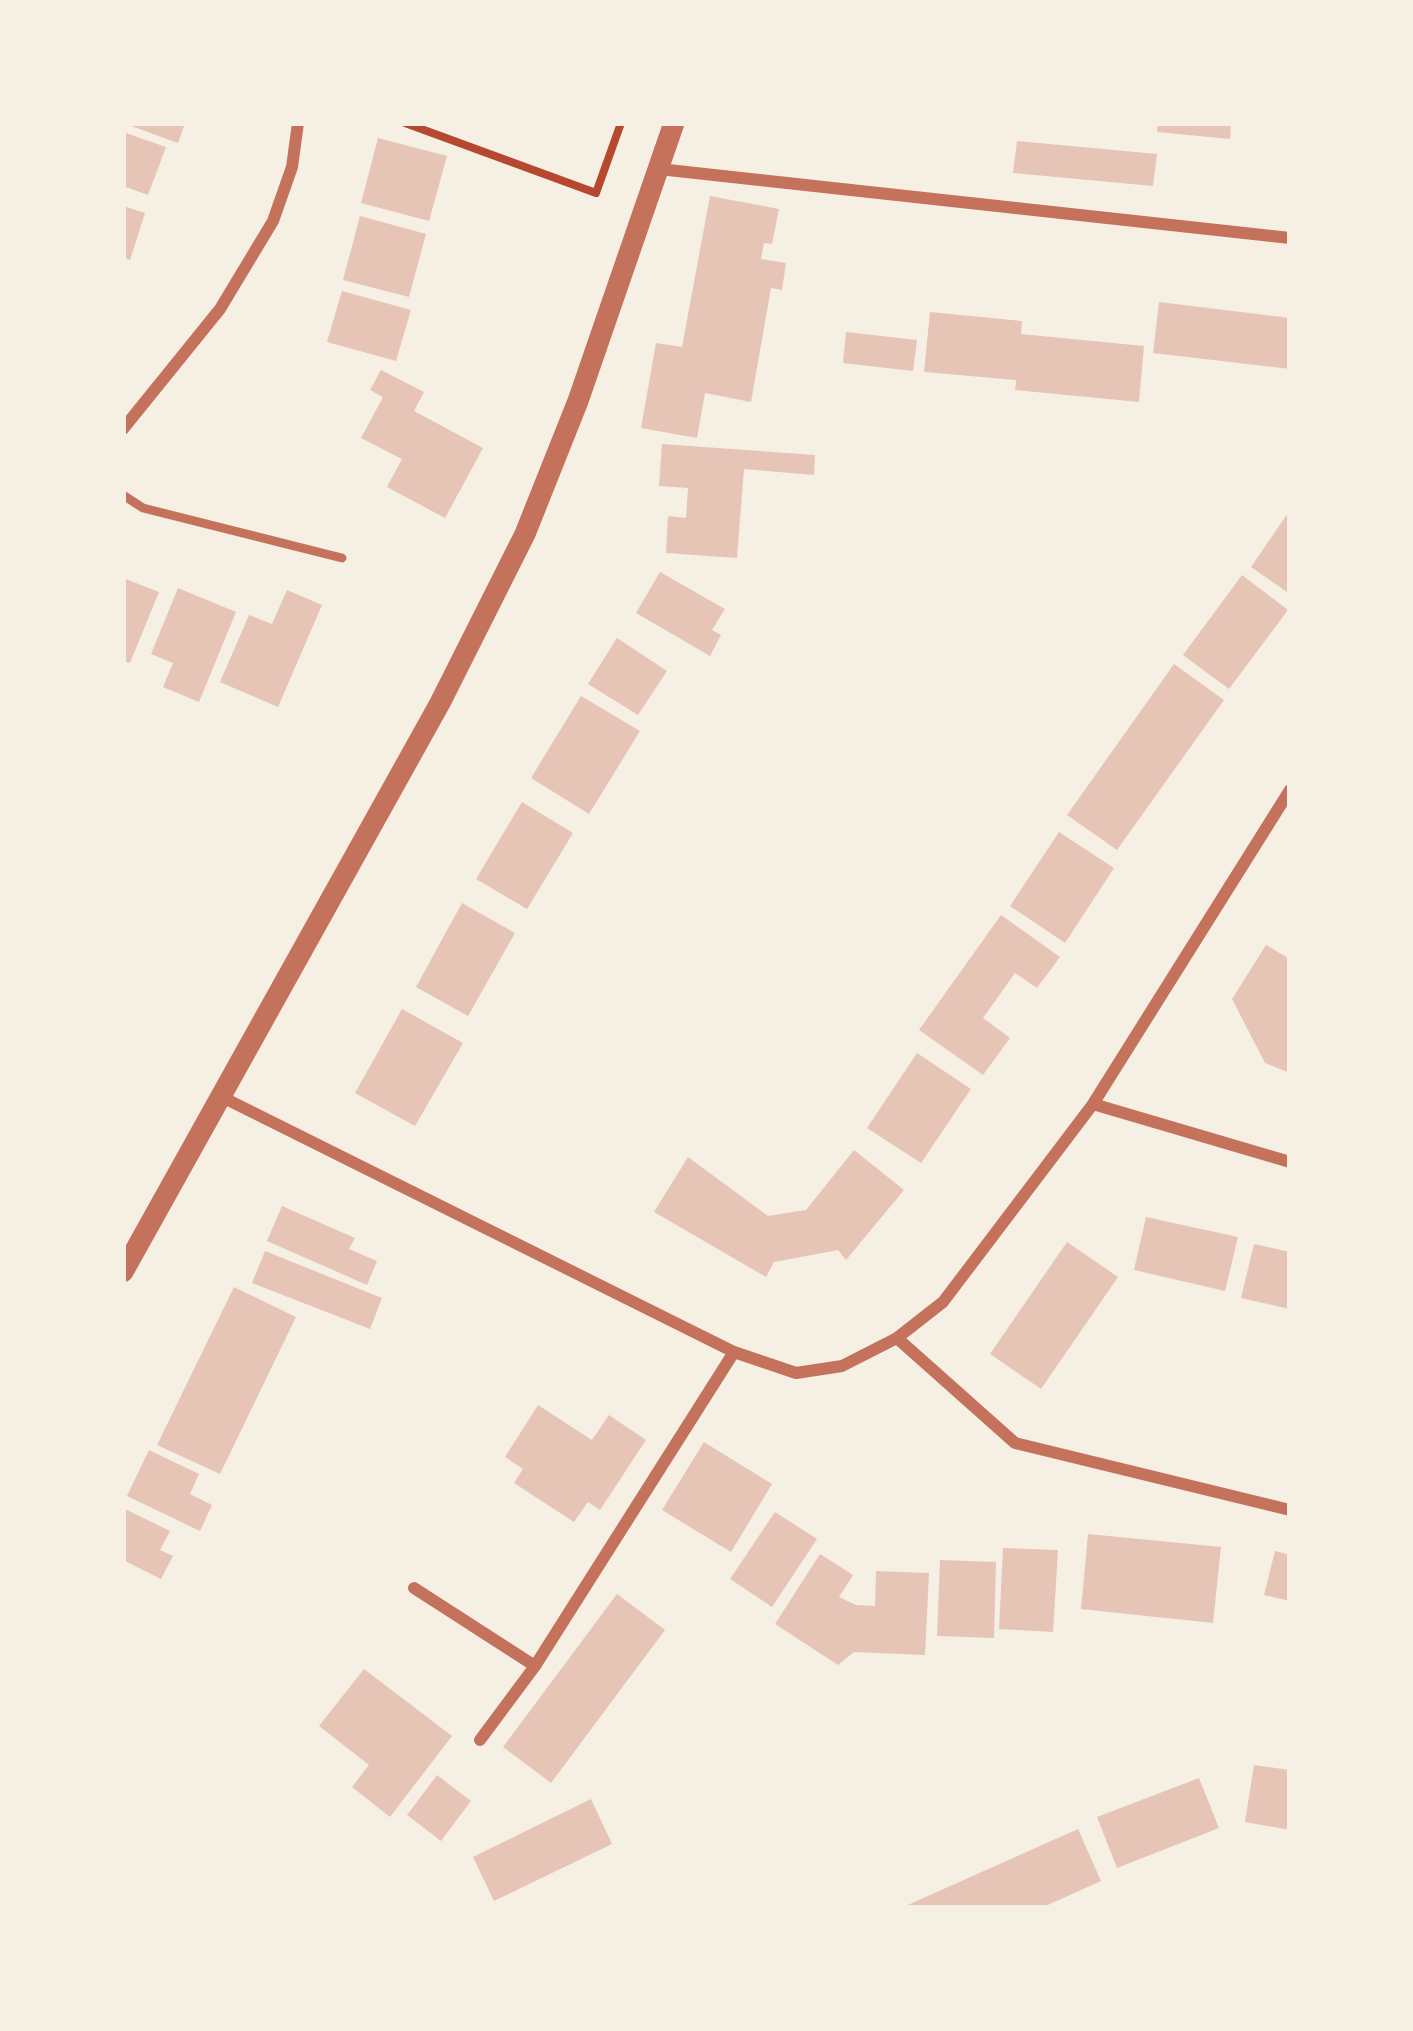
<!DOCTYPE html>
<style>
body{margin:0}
#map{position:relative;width:1413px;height:2031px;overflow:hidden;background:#f6efe4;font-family:Barlow,sans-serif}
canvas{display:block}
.frame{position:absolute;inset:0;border:126px solid #f6efe4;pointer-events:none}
</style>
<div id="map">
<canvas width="1413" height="2031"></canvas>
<div class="frame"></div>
</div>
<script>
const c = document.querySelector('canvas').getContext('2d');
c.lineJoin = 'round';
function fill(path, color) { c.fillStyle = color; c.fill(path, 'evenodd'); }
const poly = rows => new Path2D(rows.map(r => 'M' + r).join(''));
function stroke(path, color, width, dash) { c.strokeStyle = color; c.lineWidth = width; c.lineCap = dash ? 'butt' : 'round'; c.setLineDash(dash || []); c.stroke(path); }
const building = poly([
 [123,123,185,123,178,143],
 [1158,123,1231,123,1230,139,1157,132],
 [123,132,166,147,148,195,123,186],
 [378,138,447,156,429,221,361,203],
 [1017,141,1157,154,1153,186,1013,173],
 [710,196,779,209,772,244,764,243,761,259,786,263,782,290,771,288,751,402,705,393,697,438,641,428,656,343,682,347],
 [123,206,145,213,130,260,123,258],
 [360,216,426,234,409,297,343,280],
 [342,291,411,310,396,361,327,342],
 [1159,302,1290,318,1290,369,1153,353],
 [930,312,1022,321,1021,334,1144,346,1139,402,1015,390,1016,380,924,372],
 [846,332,917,340,913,371,843,363],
 [381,370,424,392,414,411,483,448,445,518,387,487,402,459,361,438,383,397,370,390],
 [662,444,815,455,814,475,744,469,737,558,666,553,668,516,686,518,688,488,659,486],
 [1290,510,1290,594,1251,567],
 [660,572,725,609,712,630,721,635,710,656,636,613],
 [1242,575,1288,610,1229,689,1183,655],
 [123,578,159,592,130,663,123,661],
 [178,588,236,612,199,702,163,687,173,663,151,654],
 [287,590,322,605,278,707,220,682,249,615,272,624],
 [617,638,667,671,638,715,588,684],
 [1174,664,1224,700,1117,850,1067,815],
 [581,696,640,731,589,814,531,778],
 [522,802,573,833,527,909,476,879],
 [1059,832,1114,868,1065,943,1010,906],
 [462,903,515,933,468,1016,416,987],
 [1001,915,1060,957,1037,988,1015,973,983,1018,1010,1038,983,1075,919,1030],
 [1266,945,1290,959,1287,993,1290,1000,1290,1073,1265,1063,1232,999],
 [402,1009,463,1043,415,1126,355,1093],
 [917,1053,971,1089,921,1163,867,1128],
 [854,1150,904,1190,846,1260,838,1250,774,1262,766,1277,654,1212,688,1157,768,1216,806,1210],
 [282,1206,355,1238,349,1249,377,1261,367,1285,267,1241],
 [1146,1217,1238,1237,1225,1291,1134,1270],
 [1067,1242,1118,1277,1041,1389,990,1354],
 [1254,1244,1290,1252,1290,1309,1241,1298],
 [265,1251,382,1298,370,1329,252,1283],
 [234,1287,296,1317,220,1474,157,1445],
 [538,1405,592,1440,609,1415,646,1440,600,1510,588,1502,574,1522,514,1483,523,1469,505,1457],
 [704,1442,772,1484,731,1552,662,1510],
 [149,1450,199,1474,190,1494,212,1505,200,1531,127,1496],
 [123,1508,170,1531,160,1550,173,1556,161,1579,123,1560],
 [775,1512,817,1539,772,1607,730,1579],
 [1088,1534,1221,1547,1213,1623,1081,1609],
 [1003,1548,1058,1550,1053,1632,999,1629],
 [1275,1551,1290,1555,1290,1601,1264,1595],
 [820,1554,853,1575,839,1597,856,1605,875,1606,876,1571,929,1573,925,1655,854,1652,838,1665,775,1624],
 [940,1560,996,1562,994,1638,937,1636],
 [617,1594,665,1630,551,1783,503,1747],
 [364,1669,452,1736,390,1817,352,1787,369,1765,319,1726],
 [1254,1765,1290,1770,1290,1830,1245,1822],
 [437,1775,471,1801,441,1841,407,1815],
 [1199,1778,1219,1828,1117,1868,1097,1817],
 [591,1799,612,1844,494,1901,473,1857],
 [1078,1829,1101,1881,1041,1908,901,1908]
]);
const path = poly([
 [405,123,596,193,621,123]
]);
const service = poly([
 [123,495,143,508,342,558]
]);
const minor = poly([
 [659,169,1290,238],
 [123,429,220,309,273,221,292,167,298,123],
 [220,1096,734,1352,796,1373,842,1366,897,1338,943,1302,1093,1104,1290,790],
 [1093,1104,1290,1162],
 [897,1338,1015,1443,1290,1510],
 [414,1588,535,1666],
 [480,1740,535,1666,734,1352]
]);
const tertiary = poly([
 [123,1272,440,703,525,534,578,401,674,123]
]);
fill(building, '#e6c5b7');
stroke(path, '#b5482f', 8);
stroke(service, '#c5725c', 9);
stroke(minor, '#c5725c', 12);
stroke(tertiary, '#c5725c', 21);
</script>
